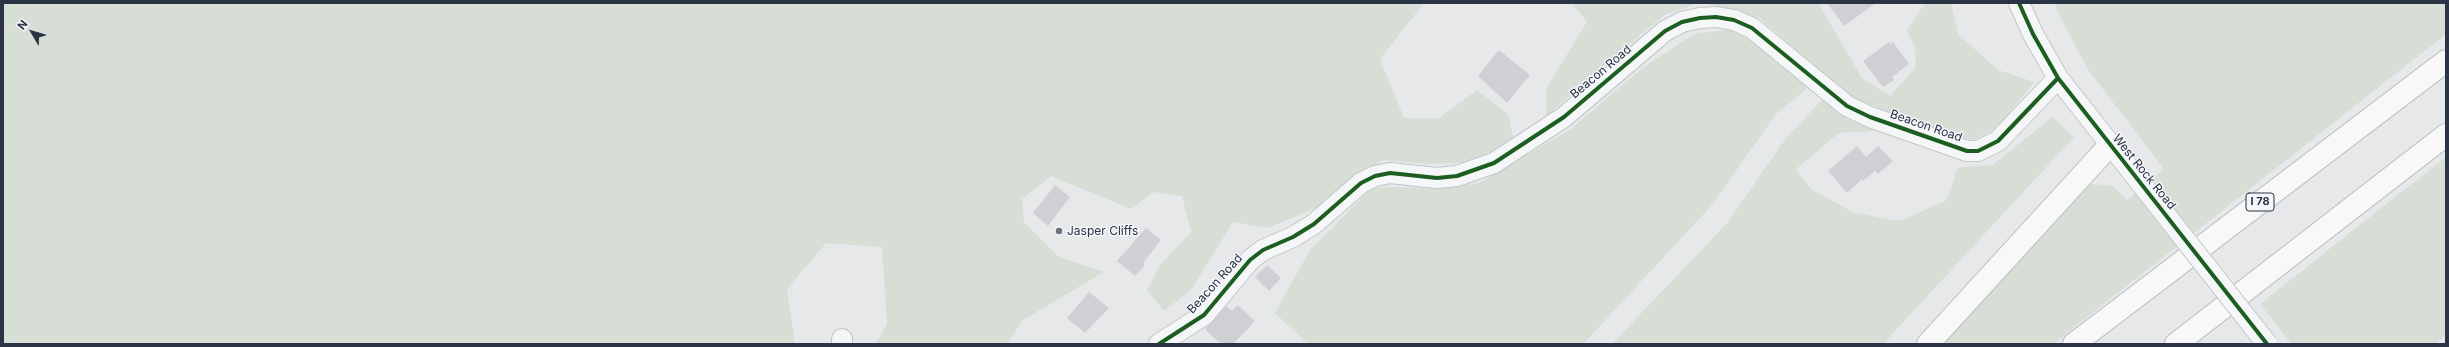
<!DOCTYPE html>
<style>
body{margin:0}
#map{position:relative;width:2449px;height:347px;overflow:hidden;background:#e6e8ea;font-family:Inter,sans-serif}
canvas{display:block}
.frame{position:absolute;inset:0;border:4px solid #2b3445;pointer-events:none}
.north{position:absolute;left:12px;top:12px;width:40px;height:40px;-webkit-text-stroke:3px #f4f6f9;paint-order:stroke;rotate:308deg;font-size:11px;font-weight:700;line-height:16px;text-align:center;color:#2b3445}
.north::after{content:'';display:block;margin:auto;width:14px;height:18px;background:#2b3445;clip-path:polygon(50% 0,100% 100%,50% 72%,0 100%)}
</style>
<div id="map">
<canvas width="2449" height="347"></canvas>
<div class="frame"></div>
<div class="north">N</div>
</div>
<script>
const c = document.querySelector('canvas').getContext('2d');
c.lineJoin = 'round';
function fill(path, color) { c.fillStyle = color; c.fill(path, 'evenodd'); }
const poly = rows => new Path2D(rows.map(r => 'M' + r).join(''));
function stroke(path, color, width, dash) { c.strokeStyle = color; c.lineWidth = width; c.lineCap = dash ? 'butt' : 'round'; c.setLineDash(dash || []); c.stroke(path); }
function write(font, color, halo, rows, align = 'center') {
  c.font = font + ' Inter,sans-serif'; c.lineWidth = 3; c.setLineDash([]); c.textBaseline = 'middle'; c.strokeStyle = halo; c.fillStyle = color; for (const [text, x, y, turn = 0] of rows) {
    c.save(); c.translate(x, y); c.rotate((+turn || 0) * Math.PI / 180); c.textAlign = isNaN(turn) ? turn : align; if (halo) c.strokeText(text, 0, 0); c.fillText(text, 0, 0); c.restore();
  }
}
const green = poly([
 [3,3,1424,3,1380,59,1404,118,1438,119,1477,90,1508,114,1513,138,1473,162,1432,164,1382,160,1318,207,1268,228,1233,222,1191,290,1164,311,1147,290,1161,264,1191,232,1182,196,1153,192,1131,209,1051,176,1022,199,1024,222,1059,257,1104,272,1023,320,1007,344,876,344,887,324,882,247,826,243,787,289,795,344,3,344],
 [1572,3,1699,3,1664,15,1546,116,1547,87,1587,22],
 [1705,3,1818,3,1862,78,1890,96,1916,67,1915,47,1907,30,1923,6,1927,3,1951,3,1958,34,1998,70,2034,82,1998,128,1967,143,1849,96,1759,18],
 [2055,3,2446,3,2446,34,2053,344,1943,344,2076,196,2091,184,2113,186,2127,200,2164,169,2089,71,2056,9],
 [1733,29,1762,46,1810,86,1776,114,1712,205,1583,344,1308,344,1275,313,1310,250,1373,187,1440,188,1479,183,1571,129,1641,69,1694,34],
 [1824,98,1846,119,1875,131,1839,133,1796,169,1812,190,1855,213,1900,221,1947,200,1958,167,1993,165,2052,117,2074,137,1883,344,1612,344,1728,222,1786,138],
 [2446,157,2446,335,2435,344,2292,344,2260,304]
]);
const building = poly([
 [1827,3,1876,3,1844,26],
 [1889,42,1890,45,1893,42,1909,64,1892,77,1894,80,1883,87,1863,61],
 [1499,50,1530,75,1507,103,1478,76],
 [1857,146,1866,157,1878,146,1893,161,1878,174,1875,171,1863,181,1862,179,1847,193,1828,171],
 [1055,185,1070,197,1048,226,1033,213],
 [1146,228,1161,240,1143,263,1145,265,1135,276,1117,261],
 [1267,265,1281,278,1269,291,1255,277],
 [1089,292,1109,308,1085,333,1067,318],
 [1238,305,1255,321,1233,344,1221,344,1205,329,1226,306,1232,311]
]);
const minor = poly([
 [2019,3,2033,34,2058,78,2143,186],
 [842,344,842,339],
 [1159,344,1204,315,1250,260,1263,250,1293,237,1314,224,1361,183,1375,176,1390,173,1437,178,1457,176,1494,163,1564,117,1665,31,1682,22,1700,18,1716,17,1734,20,1752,28,1847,106,1870,117,1967,151,1978,151,1998,141,2058,78]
]);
const highway = poly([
 [1928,344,2110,145],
 [2074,344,2446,61],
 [2176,344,2446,135]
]);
const minorBridge = poly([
 [2143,186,2267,344]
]);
const cycleway = poly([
 [2019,3,2033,34,2058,78,2267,344],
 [1159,344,1204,315,1250,260,1263,250,1293,237,1314,224,1361,183,1375,176,1390,173,1437,178,1457,176,1494,163,1564,117,1665,31,1682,22,1700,18,1716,17,1734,20,1752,28,1847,106,1870,117,1967,151,1978,151,1998,141,2058,78]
]);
const markers = [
 [1059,231,4,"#6c737f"]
];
const shields = [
 [2260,202,28]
];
const shieldNames = [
 ["I 78",2260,202]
];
const streetNames = [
 ["Beacon Road",1601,72,-40],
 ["Beacon Road",1926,126,19],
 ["West Rock Road",2144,172,51],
 ["Beacon Road",1215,284,-48]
];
const poiNames = [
 ["Jasper Cliffs",1067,231]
];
fill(green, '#d6ded6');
fill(building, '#ced0d3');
stroke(minor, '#c4c6c8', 22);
stroke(highway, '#b8bbbf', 24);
stroke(minor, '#f5f6f7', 20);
stroke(highway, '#f8f8f8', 22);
stroke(minorBridge, '#c4c6c8', 22, []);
stroke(minorBridge, '#f5f6f7', 20);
stroke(cycleway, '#1b5e20', 4);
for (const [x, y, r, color] of markers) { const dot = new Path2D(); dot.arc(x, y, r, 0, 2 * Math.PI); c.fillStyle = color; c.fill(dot); stroke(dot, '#f4f6f9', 1.5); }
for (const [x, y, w] of shields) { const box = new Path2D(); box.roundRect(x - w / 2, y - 9, w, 18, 3); c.fillStyle = '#f4f6f9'; c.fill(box); stroke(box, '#2b3445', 1); }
write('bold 11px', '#2b3445', null, shieldNames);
write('12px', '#2b3445', '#f4f6f9', streetNames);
write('12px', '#2b3445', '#f4f6f9', poiNames, 'left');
</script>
